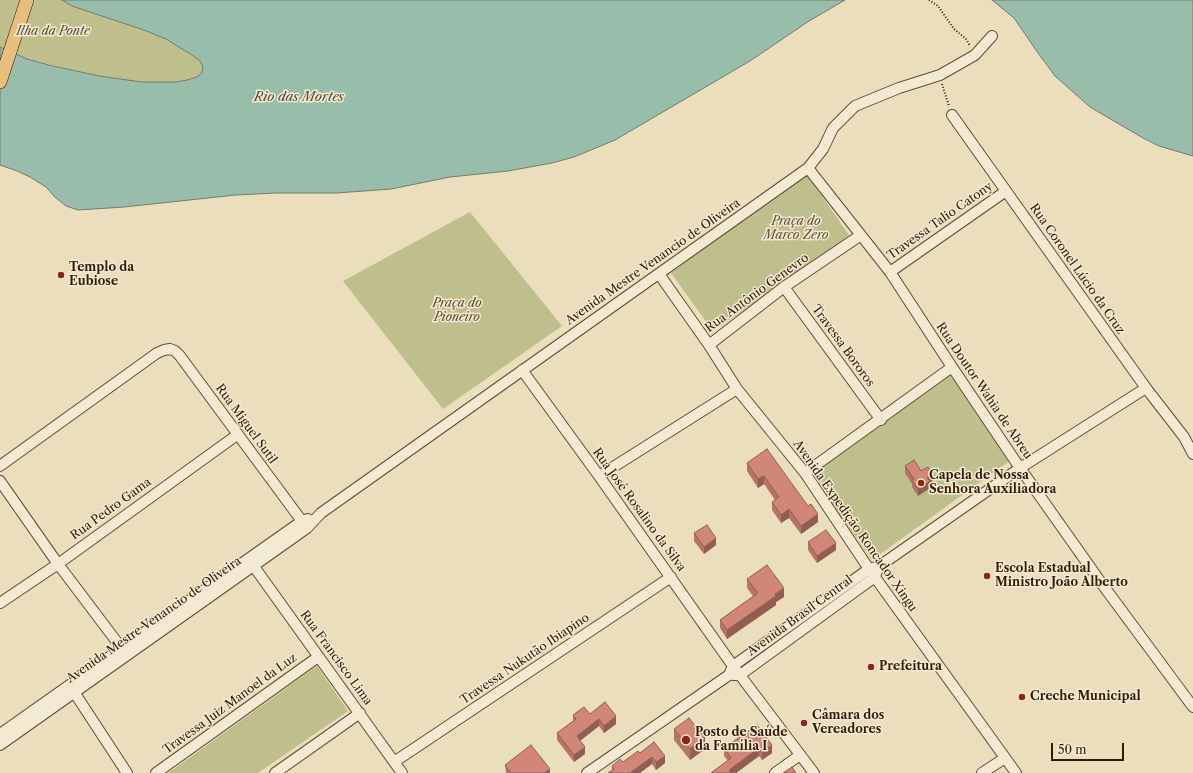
<!DOCTYPE html>
<meta charset="utf-8">
<style>
body{margin:0}
#map{position:relative;width:1193px;height:773px;overflow:hidden;background:#ebdebc;font-family:"Libre Caslon Text",serif}
canvas{display:block}
.scale{position:absolute;left:1051px;top:743px;width:73px;height:18px;box-sizing:border-box;border:2px solid #361a04;border-top:0;padding-left:5px;font-size:12px;line-height:14px;white-space:nowrap;color:#361a04;-webkit-text-stroke:3px #f2ead3;paint-order:stroke}
</style>
<div id="map">
<canvas width="1193" height="773"></canvas>
<div class="scale">50 m</div>
</div>
<script>
const c = document.querySelector('canvas').getContext('2d');
c.lineJoin = 'round';
function fill(path, color) { c.fillStyle = color; c.fill(path, 'evenodd'); }
const poly = rows => new Path2D(rows.map(r => 'M' + r).join(''));
function stroke(path, color, width, dash) { c.strokeStyle = color; c.lineWidth = width; c.lineCap = dash ? 'butt' : 'round'; c.setLineDash(dash || []); c.stroke(path); }
function write(font, color, halo, rows, align = 'center') {
  c.font = font + ' "Libre Caslon Text",serif'; c.lineWidth = 3; c.setLineDash([]); c.textBaseline = 'middle'; c.strokeStyle = halo; c.fillStyle = color; for (const [text, x, y, turn = 0] of rows) {
    c.save(); c.translate(x, y); c.rotate((+turn || 0) * Math.PI / 180); c.textAlign = isNaN(turn) ? turn : align; if (halo) c.strokeText(text, 0, 0); c.fillText(text, 0, 0); c.restore();
  }
}
const green = poly([
 [0,0,62,0,72,6,144,30,166,39,184,49,200,61,203,67,202,73,197,77,187,80,176,82,142,82,99,76,27,59,0,47],
 [806,173,851,238,713,331,671,273],
 [470,212,562,326,443,409,343,281],
 [949,374,1011,460,872,560,810,473],
 [317,666,348,711,258,773,168,773]
]);
const water = poly([
 [62,0,845,0,809,21,750,61,615,140,574,157,552,163,508,171,450,177,391,189,337,193,276,193,236,195,124,207,78,210,66,206,55,197,46,187,30,177,17,171,0,165,0,47,27,59,49,65,99,76,142,82,176,82,187,80,197,77,202,73,203,67,200,61,192,55,166,39,144,30,72,6,62,0],
 [992,0,1193,0,1193,156,1159,146,1143,138,1090,107,1055,76,1038,53,1014,18,992,0]
]);
const path = poly([
 [929,0,938,6,954,29,966,39,970,46],
 [942,84,949,106]
]);
const minor = poly([
 [952,115,1146,388,1184,437,1193,454],
 [808,168,890,272,952,367,1020,468,1102,584,1193,707],
 [890,272,1006,191],
 [659,274,709,345,737,389,805,473,869,569,1016,773],
 [784,287,881,420],
 [709,345,784,287,861,235],
 [522,370,599,476,733,666,814,773],
 [0,466,157,353,164,350,170,349,175,351,180,356,307,528],
 [805,473,952,367],
 [599,476,737,389],
 [0,481,58,564,126,654],
 [250,561,402,773],
 [0,603,58,564,237,435],
 [733,675,740,675,875,577,877,571],
 [74,692,127,773],
 [0,734,302,521,308,519],
 [0,745,307,528,321,513,808,168,823,149,833,128,855,106,899,88,940,75,975,55,992,36],
 [394,762,671,577],
 [156,773,318,657],
 [275,773,360,713],
 [587,773,729,675,733,666,869,569,878,567,1020,468,1146,388],
 [775,773,800,755],
 [982,773,1005,758]
]);
const major = poly([
 [0,82,27,0]
]);
const wall = poly([
 [767,449,818,522,801,534,789,518,781,523,772,510,772,502,775,500,764,484,758,488,747,471,747,463],
 [905,466,921,471,933,481,930,483,930,488,918,496,912,487,912,484,905,473],
 [694,533,716,545,704,554,694,541],
 [808,542,836,550,817,563,808,550],
 [747,579,784,597,776,602,776,605,727,639,720,628,720,620,753,596,747,588],
 [590,714,616,724,604,733,599,726,580,741,585,754,574,762,557,740,557,733,573,721,573,715],
 [757,725,772,753,762,760,759,756,736,773,711,773,728,761,724,756,724,748],
 [674,729,705,749,690,760,674,740],
 [654,742,665,763,656,770,652,764,612,770,612,766,623,762,640,753],
 [505,765,550,773,506,773]
]);
const shadedWall = poly([
 [933,474,933,481,930,483,930,488,918,496,918,489,927,478],
 [764,476,764,484,758,488,758,479],
 [789,509,789,518,781,523,781,515],
 [818,514,818,522,801,534,801,526],
 [716,538,716,545,704,554,704,547],
 [836,543,836,550,817,563,817,556],
 [784,588,784,597,776,602,776,605,727,639,727,630],
 [616,716,616,724,604,733,604,726],
 [599,719,599,726,577,743,577,736],
 [705,738,705,749,690,760,690,749],
 [772,745,772,753,762,760,762,752],
 [585,747,585,754,574,762,574,755],
 [759,748,759,756,736,773,729,773,729,770],
 [665,756,665,763,656,770,656,762],
 [652,757,652,764,640,773,631,773,631,772],
 [550,769,550,773,544,773]
]);
const building = poly([
 [767,449,808,506,811,504,818,514,801,526,789,509,781,515,772,502,779,497,764,476,758,479,747,463,767,449],
 [914,460,921,471,928,467,933,474,927,478,930,481,918,489,912,480,914,479,905,466,914,460],
 [707,525,716,538,704,547,694,533,707,525],
 [826,530,836,543,817,556,808,542,826,530],
 [767,565,784,588,775,594,776,596,727,630,720,620,758,593,747,579,767,565],
 [605,702,616,716,604,726,599,719,577,736,585,747,574,755,557,733,576,719,573,715,584,707,590,714,605,702],
 [689,718,705,738,690,749,674,729,689,718],
 [757,725,772,745,762,752,759,748,729,770,731,773,711,773,731,758,724,748,757,725],
 [654,742,665,756,656,762,652,757,631,772,632,773,608,773,614,769,612,766,620,759,623,762,638,751,640,753,654,742],
 [531,745,550,769,544,773,511,773,505,765,531,745],
 [792,767,796,773,783,773,792,767]
]);
const markers = [
 [61,275,4,"#8f2418"],
 [921,483,4,"#8f2418"],
 [987,576,4,"#8f2418"],
 [871,667,4,"#8f2418"],
 [1022,697,4,"#8f2418"],
 [804,723,4,"#8f2418"],
 [686,740,5,"#8f2418"]
];
const parkNames = [
 ["Ilha da Ponte",53,32],
 ["Praça do",796,222],
 ["Marco Zero",796,236],
 ["Praça do",457,304],
 ["Pioneiro",457,318]
];
const streetNames = [
 ["Travessa Talio Catony",940,221,-35],
 ["Avenida Mestre Venancio de Oliveira",653,262,-35],
 ["Rua Coronel Lúcio da Cruz",1077,269,55],
 ["Rua Antônio Genevro",757,293,-36],
 ["Travessa Bororos",843,346,54],
 ["Rua Doutor Wahia de Abreu",984,391,56],
 ["Rua Miguel Sutil",246,424,54],
 ["Rua Pedro Gama",111,509,-36],
 ["Rua José Rosalino da Silva",639,510,54],
 ["Avenida Expedição Roncador Xingu",855,526,55],
 ["Avenida Brasil Central",800,616,-36],
 ["Avenida Mestre Venancio de Oliveira",154,620,-35],
 ["Rua Francisco Lima",336,658,54],
 ["Travessa Nukutão Ibiapino",525,659,-34],
 ["Travessa Juiz Manoel da Luz",230,704,-36]
];
const poiNames = [
 ["Templo da",69,268],
 ["Eubiose",69,282],
 ["Capela de Nossa",929,476],
 ["Senhora Auxiliadora",929,490],
 ["Escola Estadual",995,569],
 ["Ministro João Alberto",995,583],
 ["Prefeitura",879,667],
 ["Creche Municipal",1030,697],
 ["Câmara dos",812,716],
 ["Vereadores",812,730],
 ["Posto de Saúde",695,733],
 ["da Família I",695,747]
];
const waterNames = [
 ["Rio das Mortes",299,97]
];
fill(green, '#bebf8c');
fill(water, '#99bdab');
stroke(water, '#717c68', 1);
stroke(minor, '#634b32', 12);
stroke(major, '#361a04', 14);
stroke(path, '#361a04', 2, [1, 2]);
stroke(minor, '#f2ead3', 10);
stroke(major, '#e6bf7e', 13);
fill(wall, '#b47466');
fill(shadedWall, '#925e53');
fill(building, '#d18777');
stroke(building, '#925e53', 1);
for (const [x, y, r, color] of markers) { const dot = new Path2D(); dot.arc(x, y, r, 0, 2 * Math.PI); c.fillStyle = color; c.fill(dot); stroke(dot, '#f2ead3', 1.5); }
write('italic 12px', '#5f4c2d', '#f2ead3', parkNames);
write('12px', '#361a04', '#f2ead3', streetNames);
write('bold 12px', '#361a04', '#f2ead3', poiNames, 'left');
write('italic 13px', '#544b36', '#f2ead3', waterNames);
</script>
